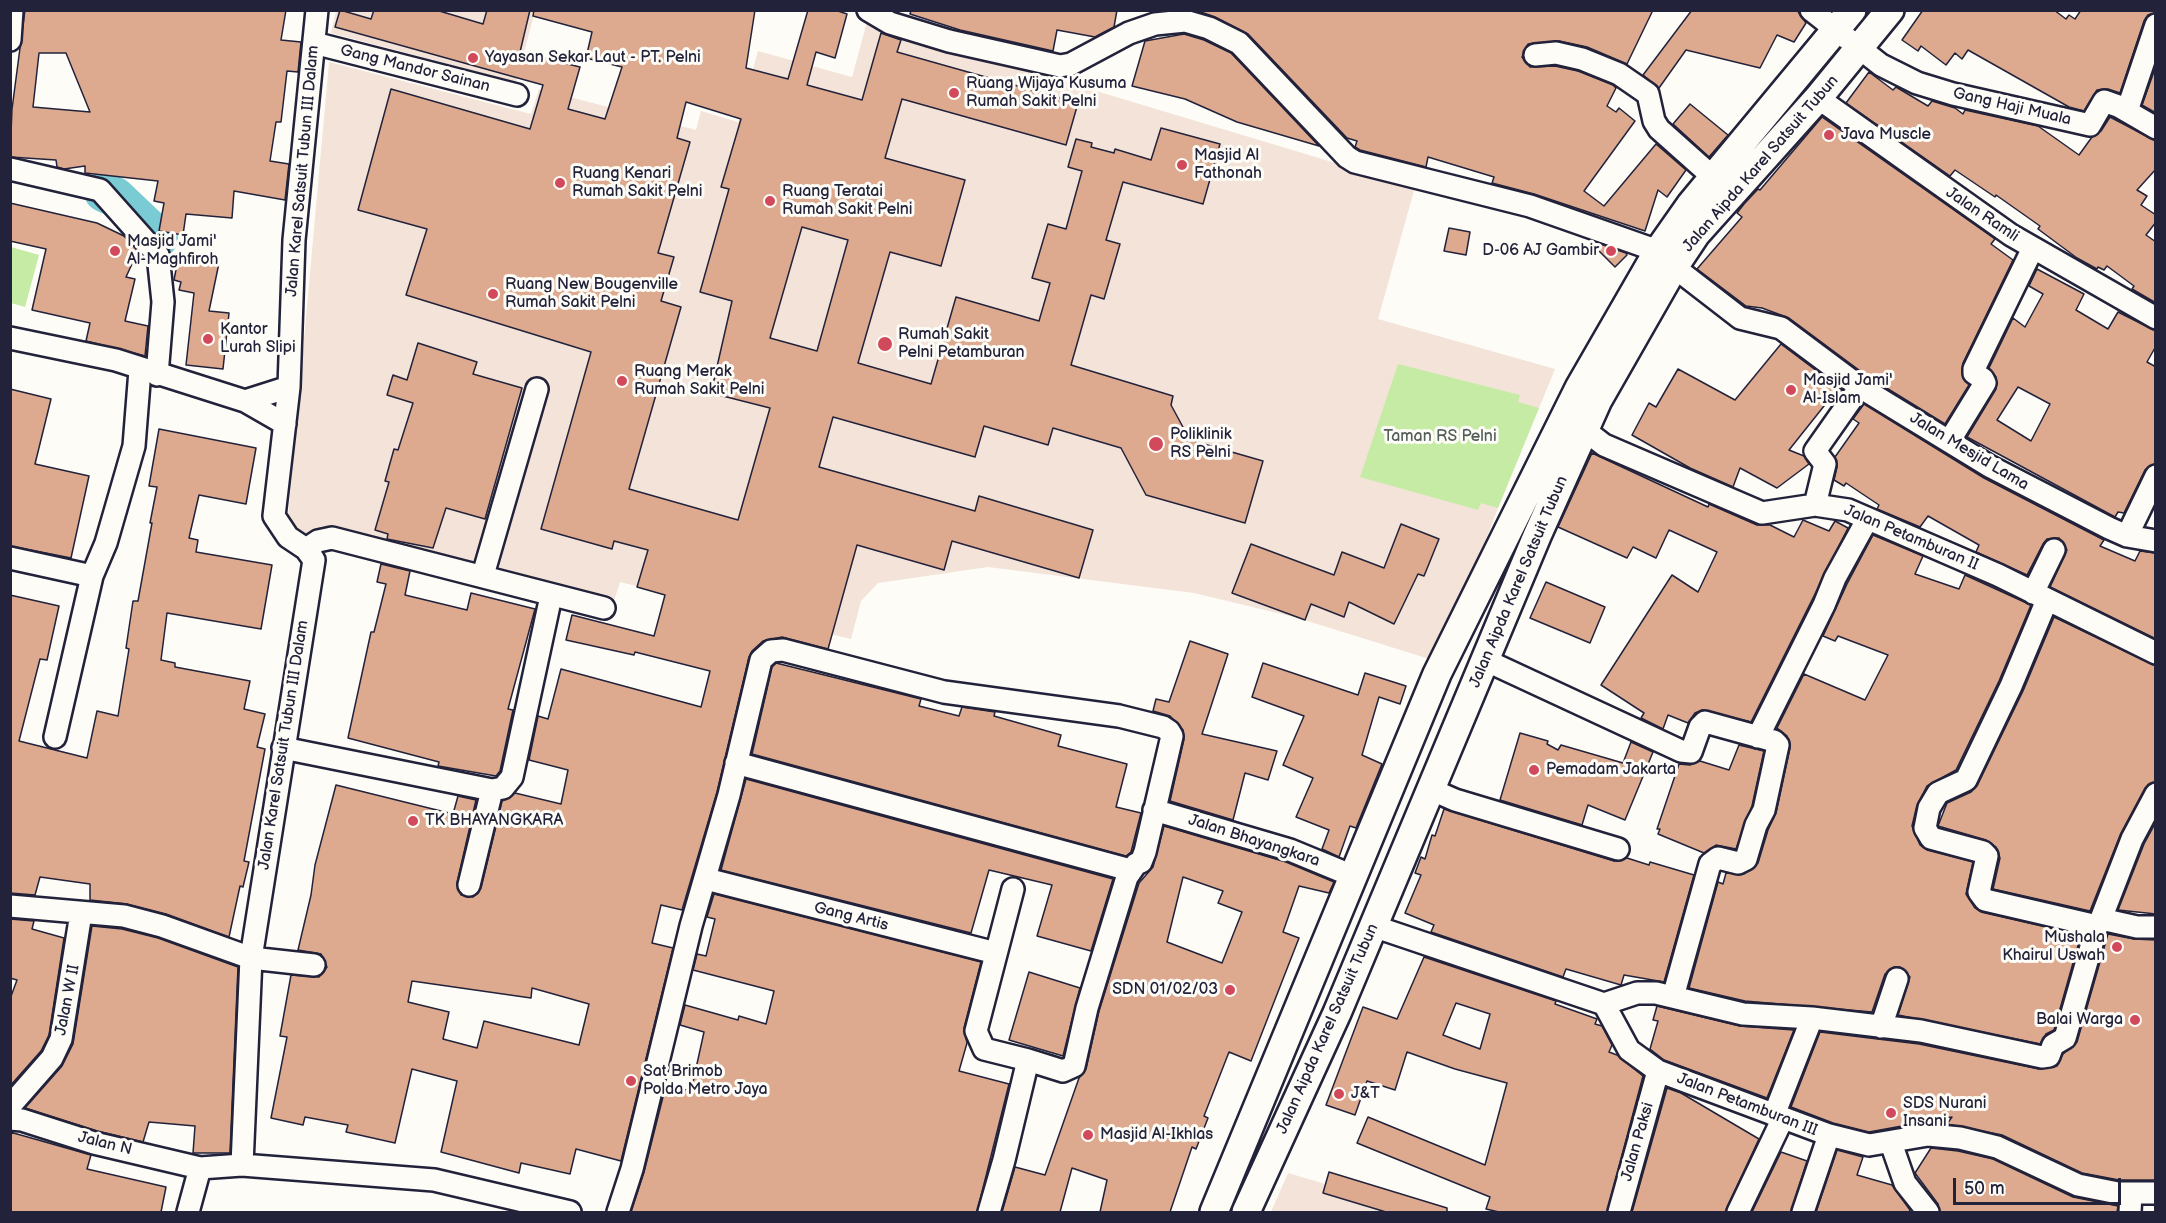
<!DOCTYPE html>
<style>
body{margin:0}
#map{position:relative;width:2166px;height:1223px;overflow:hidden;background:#fdfcf7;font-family:"Balsamiq Sans",sans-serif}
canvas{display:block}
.frame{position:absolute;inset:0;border:12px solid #22223b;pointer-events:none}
.scale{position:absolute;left:1953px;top:1178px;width:168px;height:27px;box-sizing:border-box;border:3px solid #22223b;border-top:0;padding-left:8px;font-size:18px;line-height:21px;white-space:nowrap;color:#22223b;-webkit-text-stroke:4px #fdfcf7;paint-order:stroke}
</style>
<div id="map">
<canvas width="2166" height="1223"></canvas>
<div class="frame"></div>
<div class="scale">50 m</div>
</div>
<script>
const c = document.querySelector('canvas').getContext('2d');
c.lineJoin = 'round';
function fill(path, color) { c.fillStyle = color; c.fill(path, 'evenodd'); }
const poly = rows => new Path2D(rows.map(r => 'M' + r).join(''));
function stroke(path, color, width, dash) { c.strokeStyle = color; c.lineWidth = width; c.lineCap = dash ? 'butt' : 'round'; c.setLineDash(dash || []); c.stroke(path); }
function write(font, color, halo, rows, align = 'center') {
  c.font = font + ' "Balsamiq Sans",sans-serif'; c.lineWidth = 6; c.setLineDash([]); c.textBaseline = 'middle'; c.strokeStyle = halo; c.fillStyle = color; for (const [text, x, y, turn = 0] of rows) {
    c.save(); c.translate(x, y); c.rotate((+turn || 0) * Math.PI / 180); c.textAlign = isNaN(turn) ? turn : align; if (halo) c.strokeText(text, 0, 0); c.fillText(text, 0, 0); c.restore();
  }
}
const built = poly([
 [336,11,535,11,516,82,331,33],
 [867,22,1415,187,1378,319,1555,369,1498,508,1439,662,1298,618,1194,593,988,567,878,583,861,601,851,639,620,582,613,604,321,526,313,542,298,534,288,518,329,62,531,114,539,89,696,130,701,111,738,122,758,51,852,77],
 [1288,1173,1420,1212,1271,1212]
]);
const green = poly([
 [11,247,39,255,25,307,11,303],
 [1398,364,1520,395,1518,402,1539,408,1498,508,1481,503,1478,510,1360,477]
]);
const river = poly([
 [104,192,115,197,158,238]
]);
const building = poly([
 [25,10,286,10,281,40,301,42,298,72,287,71,281,122,276,122,270,161,289,164,285,200,234,191,232,218,186,214,183,235,159,231,164,203,154,201,158,181,85,173,85,166,64,169,57,167,56,160,10,157,12,109,25,10],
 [39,53,66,53,90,112,33,107,39,53],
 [340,10,371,19,374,10,436,10,483,24,487,10,530,10,520,52,580,67,568,109,605,119,622,67,586,58,592,32,533,16,534,10,755,10,746,68,788,79,808,10,835,10,847,14,835,58,816,52,807,85,862,100,881,33,901,40,897,52,1078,103,1066,145,902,99,885,158,965,180,941,266,890,252,858,363,931,384,956,297,1039,321,1050,283,1032,278,1048,224,1066,229,1082,171,1068,167,1076,139,1092,143,1091,147,1114,153,1115,149,1151,160,1161,128,1220,144,1203,204,1123,182,1106,240,1120,244,1104,299,1091,295,1071,365,1173,396,1171,405,1190,440,1263,461,1245,523,1146,495,1121,448,1053,428,1048,445,984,426,975,457,833,417,819,467,975,511,979,496,1093,530,1079,578,952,541,944,570,857,545,828,649,782,637,763,641,752,651,749,657,717,792,682,910,661,905,652,943,673,948,621,1161,576,1149,570,1174,521,1163,519,1173,441,1152,457,1081,412,1069,395,1143,346,1132,348,1125,305,1117,303,1125,271,1118,287,1037,280,1036,291,975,319,977,327,967,321,954,298,950,311,895,315,865,336,785,453,814,458,796,476,800,457,883,461,895,473,897,481,888,502,801,515,793,561,804,568,770,529,760,538,716,548,719,561,669,701,707,710,671,635,652,634,655,566,640,572,615,654,636,665,595,637,587,648,550,614,541,612,549,541,529,591,352,406,295,427,229,358,210,391,89,530,129,543,85,335,27,340,10],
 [686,102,741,119,721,187,729,189,700,292,732,301,711,393,770,408,738,520,629,489,681,307,661,301,674,257,658,253,690,142,677,138,686,102],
 [802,227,848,240,817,351,770,338,802,227],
 [412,981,531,998,532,988,589,1004,579,1045,484,1021,477,1048,443,1039,449,1012,408,1002,412,981],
 [911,10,1117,10,1114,27,1095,37,1057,30,1053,51,960,30,910,14,911,10],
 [1195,10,1653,10,1627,64,1587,47,1559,41,1528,44,1522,57,1530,67,1555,66,1578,71,1613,85,1616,88,1607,106,1616,112,1619,108,1635,121,1584,191,1604,206,1656,144,1686,170,1667,197,1658,190,1645,231,1534,194,1492,183,1494,177,1428,157,1426,167,1360,150,1355,147,1357,141,1347,138,1248,34,1215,17,1195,10],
 [1692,10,1797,10,1806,23,1794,42,1777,35,1760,68,1686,50,1659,88,1643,75,1692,10],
 [1923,10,2054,10,2066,19,2069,15,2075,19,2081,10,2156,10,2156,13,2148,15,2144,21,2120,93,2108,89,2097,90,2084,111,2069,107,1968,50,1962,59,1955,53,1946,65,1921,46,1918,51,1902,40,1923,10],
 [1184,34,1204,40,1231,53,1319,146,1237,122,1185,99,1132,86,1145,41,1184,34],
 [2156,66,2156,113,2142,105,2156,66],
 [1869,72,1893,90,1896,87,1928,106,1932,101,1955,108,1963,114,1965,110,2038,126,2079,155,2092,137,2101,131,2110,117,2156,141,2156,169,2137,190,2147,196,2141,205,2156,215,2156,222,2146,235,2156,242,2156,303,2132,289,2134,286,2107,266,2104,270,2098,267,2097,269,2077,258,2038,229,2040,226,1996,195,1995,197,1955,170,1950,176,1846,103,1869,72],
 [1690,104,1728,135,1709,157,1673,124,1690,104],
 [1822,117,1995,239,1991,244,2013,260,1963,363,1963,378,1969,385,1945,424,1867,376,1789,318,1762,308,1746,306,1697,269,1742,217,1737,213,1744,204,1758,189,1760,190,1822,117],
 [10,203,97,223,124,236,138,251,126,277,135,279,125,321,148,326,145,356,86,341,90,323,32,310,46,249,10,241,10,203],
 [1449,228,1470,232,1466,255,1444,251,1449,228],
 [1598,243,1626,253,1627,255,1615,267,1595,247,1598,243],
 [179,254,219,263,209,311,229,313,223,369,186,365,194,293,179,290,181,282,174,280,179,254],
 [2037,269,2084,294,2076,310,2108,329,2118,312,2156,331,2156,346,2147,362,2156,367,2156,463,2145,470,2124,513,2118,512,2115,517,1967,437,1996,389,1996,377,1989,368,2013,318,2025,327,2043,294,2029,286,2037,269],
 [2018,387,2050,404,2031,441,1997,420,2018,387],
 [418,343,477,362,473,374,522,388,485,519,446,508,433,548,387,539,388,534,375,530,389,482,385,481,394,449,398,450,413,403,387,395,393,375,407,380,418,343],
 [1781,344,1842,390,1833,404,1828,401,1789,450,1804,456,1809,464,1777,488,1740,468,1733,487,1690,468,1632,435,1649,403,1656,407,1678,369,1735,400,1781,344],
 [10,389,51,399,35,464,89,476,71,558,10,546,10,389],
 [1864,404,1984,478,2104,540,2100,546,2135,561,2140,551,2156,553,2156,639,2050,587,2067,550,2059,538,2047,539,2043,544,2027,575,1976,552,1979,545,1928,516,1920,527,1877,509,1879,505,1846,483,1844,486,1834,480,1837,467,1835,457,1859,423,1853,419,1864,404],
 [159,429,256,448,246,504,199,495,189,538,198,540,196,552,272,565,261,629,167,613,161,660,175,663,175,667,250,681,244,709,265,714,257,747,265,749,244,861,249,862,243,887,240,886,229,937,166,914,127,904,90,900,90,884,40,877,35,895,10,893,10,595,59,606,47,660,40,659,19,741,87,758,97,711,118,716,129,649,126,648,133,601,138,601,152,523,150,523,157,487,149,486,159,429],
 [1592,453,1708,507,1709,504,1757,525,1770,525,1794,537,1803,520,1829,531,1835,521,1848,528,1751,722,1702,710,1695,713,1688,723,1668,715,1663,729,1641,718,1644,713,1601,685,1672,575,1698,592,1717,552,1669,530,1656,558,1633,547,1627,558,1558,527,1592,453],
 [1401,524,1439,539,1424,576,1418,574,1394,624,1349,602,1344,617,1311,604,1305,620,1232,593,1251,544,1334,575,1342,552,1384,568,1401,524],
 [1873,535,1923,556,1915,574,1959,589,1965,575,2031,605,1999,681,1956,770,1927,786,1917,805,1912,826,1920,845,1927,850,1973,862,1966,894,1975,908,1981,912,2081,935,2054,1030,2046,1034,2040,1044,1898,1015,1910,977,1900,967,1894,967,1885,974,1872,1012,1745,1001,1689,988,1718,882,1723,884,1726,873,1744,874,1758,863,1768,830,1776,813,1790,748,1787,736,1777,728,1804,674,1865,700,1888,655,1838,636,1835,641,1823,636,1847,584,1873,535],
 [381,564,410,571,405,595,467,610,471,593,535,609,508,709,513,710,500,771,496,776,438,766,439,762,348,738,371,632,374,632,386,584,377,582,381,564],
 [1546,582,1605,607,1590,643,1530,618,1546,582],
 [2054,617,2156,666,2156,781,2145,788,2121,833,2090,911,1993,889,2000,858,1996,847,1986,840,1938,826,1947,803,1971,792,1977,786,2023,691,2054,617],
 [1190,641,1228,654,1202,734,1277,751,1268,780,1245,773,1233,820,1170,801,1184,739,1183,730,1170,716,1153,711,1156,699,1169,702,1190,641],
 [776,663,921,699,919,706,959,716,962,707,995,712,994,716,1061,735,1058,746,1127,764,1116,807,1141,813,1131,852,1126,856,752,754,772,667,776,663],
 [1263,663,1358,695,1365,673,1406,686,1400,704,1379,697,1362,755,1382,764,1356,828,1350,826,1339,857,1322,849,1329,830,1296,817,1313,778,1283,765,1304,716,1252,697,1263,663],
 [1520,733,1548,741,1547,744,1558,750,1561,745,1623,763,1631,742,1653,752,1625,820,1588,805,1582,825,1500,800,1520,733],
 [1739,745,1764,751,1752,806,1736,849,1716,845,1704,853,1658,834,1660,829,1657,829,1679,764,1690,765,1700,761,1729,770,1739,745],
 [746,779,1113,879,1091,951,1037,936,1052,885,989,870,971,933,721,870,746,779],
 [1444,809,1614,861,1627,858,1649,865,1650,862,1694,875,1664,982,1624,975,1621,985,1566,969,1563,977,1431,932,1434,925,1405,913,1421,875,1415,873,1421,857,1425,859,1432,835,1435,836,1444,809],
 [2156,822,2156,914,2118,910,2144,844,2156,822],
 [1164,826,1286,862,1334,882,1329,893,1299,886,1283,932,1299,938,1251,1061,1229,1052,1204,1116,1208,1118,1196,1149,1192,1147,1170,1212,1100,1212,1107,1180,1072,1168,1060,1212,1002,1212,1015,1167,1045,1175,1079,1078,1086,1069,1099,1011,1139,883,1153,867,1164,826],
 [1183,877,1223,891,1218,903,1242,912,1222,963,1167,942,1183,877],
 [714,894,981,962,964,1028,967,1043,959,1071,1009,1084,977,1212,631,1212,644,1172,666,1085,691,1091,704,1032,680,1025,685,1005,738,1020,739,1016,766,1024,774,991,693,970,697,954,706,956,715,919,707,917,714,894],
 [10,919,34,921,32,929,64,938,49,1035,41,1051,10,1086,10,999,17,980,10,978,10,919],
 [92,926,122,929,158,938,238,967,230,1153,193,1153,195,1126,149,1122,143,1142,97,1131,25,1108,62,1066,73,1044,92,926],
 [2108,934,2134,939,2156,940,2156,1180,2119,1180,2082,1173,2002,1135,1947,1124,1952,1117,1869,1132,1833,1123,1791,1107,1820,1032,1919,1044,2039,1069,2057,1066,2063,1054,2077,1042,2108,934],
 [1424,957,1556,1001,1555,1004,1597,1019,1595,1024,1602,1026,1612,1045,1609,1052,1617,1055,1643,1076,1607,1212,1499,1212,1486,1209,1490,1197,1357,1143,1368,1117,1485,1165,1507,1083,1455,1069,1407,1052,1395,1090,1367,1081,1355,1115,1326,1105,1363,1007,1397,1019,1424,957],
 [1456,1003,1490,1014,1480,1049,1443,1035,1456,1003],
 [1029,972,1080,988,1063,1056,1009,1040,1029,972],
 [1657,1006,1740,1026,1794,1030,1767,1098,1664,1060,1650,1049,1658,1021,1653,1020,1657,1006],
 [1667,1088,1681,1093,1759,1139,1725,1212,1632,1212,1667,1088],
 [10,1132,91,1155,87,1169,166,1187,161,1212,10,1212,10,1132],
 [1931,1148,1958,1151,1993,1159,2073,1197,2118,1206,2117,1212,1940,1212,1938,1204,1915,1173,1931,1148],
 [1837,1150,1863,1157,1857,1175,1892,1185,1910,1210,1909,1212,1816,1212,1837,1150],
 [1781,1152,1807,1161,1791,1212,1752,1212,1781,1152],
 [1329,1172,1447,1208,1447,1212,1386,1212,1323,1193,1329,1172]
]);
const minor = poly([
 [868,10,890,23,949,41,1060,66,1071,64,1129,33,1155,24,1185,21,1209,28,1239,43,1347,157,1355,162,1530,206,1658,251],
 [1811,10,1881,65,1917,83,1953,94,2090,125,2104,101,2118,106,2156,128],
 [10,40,12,10],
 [314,43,517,95],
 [1535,55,1556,53,1582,59,1619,74,1648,94,1654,121,1659,129,1714,178],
 [1818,98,2011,235,2156,318],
 [2127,111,2156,25],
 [10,169,100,190,158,255,163,302,157,375],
 [1674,267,1740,318,1781,328,1860,387,1991,467,2109,528,2127,536,2156,541],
 [10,338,116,360,245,401,285,424],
 [245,401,289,387],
 [1573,421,1604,445,1762,513,1815,505,1848,510,1998,575,2156,653],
 [1950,440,1985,383,1983,379,1974,373,1974,369,2033,248],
 [1815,505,1825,464,1815,451,1860,387],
 [2127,536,2156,476],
 [306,549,318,541,332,538,604,608],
 [10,558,92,576],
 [483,575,537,389],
 [2033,593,2054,550],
 [1485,660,1681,751,1691,752,1700,727,1705,722,1774,741,1778,745,1764,810,1756,825,1746,859,1738,863,1718,858,1710,864,1673,997],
 [55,737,92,576,106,543,134,446,140,370],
 [1758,737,1824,605,1835,578,1867,520],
 [283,748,492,790,503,788,512,777,551,596],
 [736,763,1130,870],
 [1430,789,1455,800,1618,849],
 [1154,810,1290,850,1353,876],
 [706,879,996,953],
 [469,885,492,790],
 [10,906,124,916,162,926,251,958,314,965],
 [2101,919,2132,839,2156,794],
 [1373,926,1604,1004,1629,1050,1658,1071,1829,1135,1869,1145,1928,1135,1960,1138,1997,1147,2078,1185,2118,1193,2156,1193],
 [2097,926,2101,919,2137,927,2156,927],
 [1604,1004,1637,993,1656,993,1743,1014,1812,1018,1921,1031,2042,1057,2049,1056,2053,1045,2065,1038,2097,926,1985,900,1979,892,1987,856,1983,852,1931,838,1925,828,1929,808,1938,793,1966,780,2011,686,2047,600],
 [1881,1027,1897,979],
 [10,1106,52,1058,61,1039,81,913],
 [1774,1115,1812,1018],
 [10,1119,22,1120,94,1143,200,1168],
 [1891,1143,1905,1183,1928,1212],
 [242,1165,251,958,314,560,306,549,288,537,274,516,289,387,294,240,317,10],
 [188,1212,200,1168,242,1165,434,1180,570,1212],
 [618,1212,632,1169,691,926,729,795,761,660,771,651,783,650,944,692,1119,716,1163,727,1169,731,1172,736,1145,852,1141,862,1136,864,1127,877,1087,1008,1074,1066,1063,1071,1028,1060],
 [989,1212,1004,1160,1028,1060,984,1049,976,1031,1013,889],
 [1619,1212,1658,1071],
 [1738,1212,1783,1118],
 [1803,1212,1829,1135],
 [2130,1212,2131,1194]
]);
const major = poly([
 [1214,1212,1437,674,1579,388,1658,251,1691,204,1852,10],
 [1246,1212,1337,1013,1537,536,1598,400,1674,267,1696,234,1818,98,1890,10]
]);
const markers = [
 [473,58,6,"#d1495b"],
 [954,93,6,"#d1495b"],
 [1829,135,6,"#d1495b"],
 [1182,165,6,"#d1495b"],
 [560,183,6,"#d1495b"],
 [770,201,6,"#d1495b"],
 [115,251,6,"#d1495b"],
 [1611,251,6,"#d1495b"],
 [493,294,6,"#d1495b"],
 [208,339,6,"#d1495b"],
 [885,344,8,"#d1495b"],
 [622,381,6,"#d1495b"],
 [1791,390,6,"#d1495b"],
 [1156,444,8,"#d1495b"],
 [1534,770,6,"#d1495b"],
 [413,821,6,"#d1495b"],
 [2117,947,6,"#d1495b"],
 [1230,990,6,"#d1495b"],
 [2135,1020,6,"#d1495b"],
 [631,1081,6,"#d1495b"],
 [1339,1094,6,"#d1495b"],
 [1891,1113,6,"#d1495b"],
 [1088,1135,6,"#d1495b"]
];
const poiNames = [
 ["Yayasan Sekar Laut - PT. Pelni",485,58],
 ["Ruang Wijaya Kusuma",966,84],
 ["Rumah Sakit Pelni",966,102],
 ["Java Muscle",1841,135],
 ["Masjid Al",1194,156],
 ["Fathonah",1194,174],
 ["Ruang Kenari",572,174],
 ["Rumah Sakit Pelni",572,192],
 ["Ruang Teratai",782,192],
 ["Rumah Sakit Pelni",782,210],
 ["Masjid Jami'",127,242],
 ["Al-Maghfiroh",127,260],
 ["D-06 AJ Gambir",1599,251,"right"],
 ["Ruang New Bougenville",505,285],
 ["Rumah Sakit Pelni",505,303],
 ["Kantor",220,330],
 ["Lurah Slipi",220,348],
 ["Rumah Sakit",898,335],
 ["Pelni Petamburan",898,353],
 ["Ruang Merak",634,372],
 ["Rumah Sakit Pelni",634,390],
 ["Masjid Jami'",1803,381],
 ["Al-Islam",1803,399],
 ["Poliklinik",1170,435],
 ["RS Pelni",1170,453],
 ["Pemadam Jakarta",1546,770],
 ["TK BHAYANGKARA",425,821],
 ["Mushala",2105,938,"right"],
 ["Khairul Uswah",2105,956,"right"],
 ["SDN 01/02/03",1218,990,"right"],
 ["Balai Warga",2123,1020,"right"],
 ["Sat Brimob",643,1072],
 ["Polda Metro Jaya",643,1090],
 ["J&T",1351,1094],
 ["SDS Nurani",1903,1104],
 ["Insani",1903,1122],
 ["Masjid Al-Ikhlas",1100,1135]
];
const streetNames = [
 ["Gang Mandor Sainan",415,69,14],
 ["Gang Haji Muala",2012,107,13],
 ["Jalan Aipda Karel Satsuit Tubun",1761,164,-49],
 ["Jalan Karel Satsuit Tubun III Dalam",303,171,-85],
 ["Jalan Ramli",1982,215,34],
 ["Jalan Mesjid Lama",1969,452,31],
 ["Jalan Petamburan II",1911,538,23],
 ["Jalan Aipda Karel Satsuit Tubun",1519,582,-67],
 ["Jalan Karel Satsuit Tubun III Dalam",284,745,-81],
 ["Jalan Bhayangkara",1254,841,18],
 ["Gang Artis",851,917,14],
 ["Jalan W II",68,1000,-79],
 ["Jalan Aipda Karel Satsuit Tubun",1328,1029,-66],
 ["Jalan Petamburan III",1747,1105,21],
 ["Jalan Paksi",1638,1142,-74],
 ["Jalan N",105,1144,14]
];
const parkNames = [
 ["Taman RS Pelni",1440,437]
];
fill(built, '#f3e3d8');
fill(green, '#c5eba5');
stroke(river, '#7acbd3', 40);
fill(building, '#ddaa90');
stroke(building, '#22223b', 1.5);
stroke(minor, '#22223b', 26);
stroke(major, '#22223b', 32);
stroke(minor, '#fdfcf7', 21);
stroke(major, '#fdfcf7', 27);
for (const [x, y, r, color] of markers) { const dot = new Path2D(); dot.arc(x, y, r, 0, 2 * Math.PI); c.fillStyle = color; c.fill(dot); stroke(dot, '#fdfcf7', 2); }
write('16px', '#22223b', '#fdfcf7', poiNames, 'left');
write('16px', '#22223b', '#fdfcf7', streetNames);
write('16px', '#535e5b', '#fdfcf7', parkNames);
</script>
